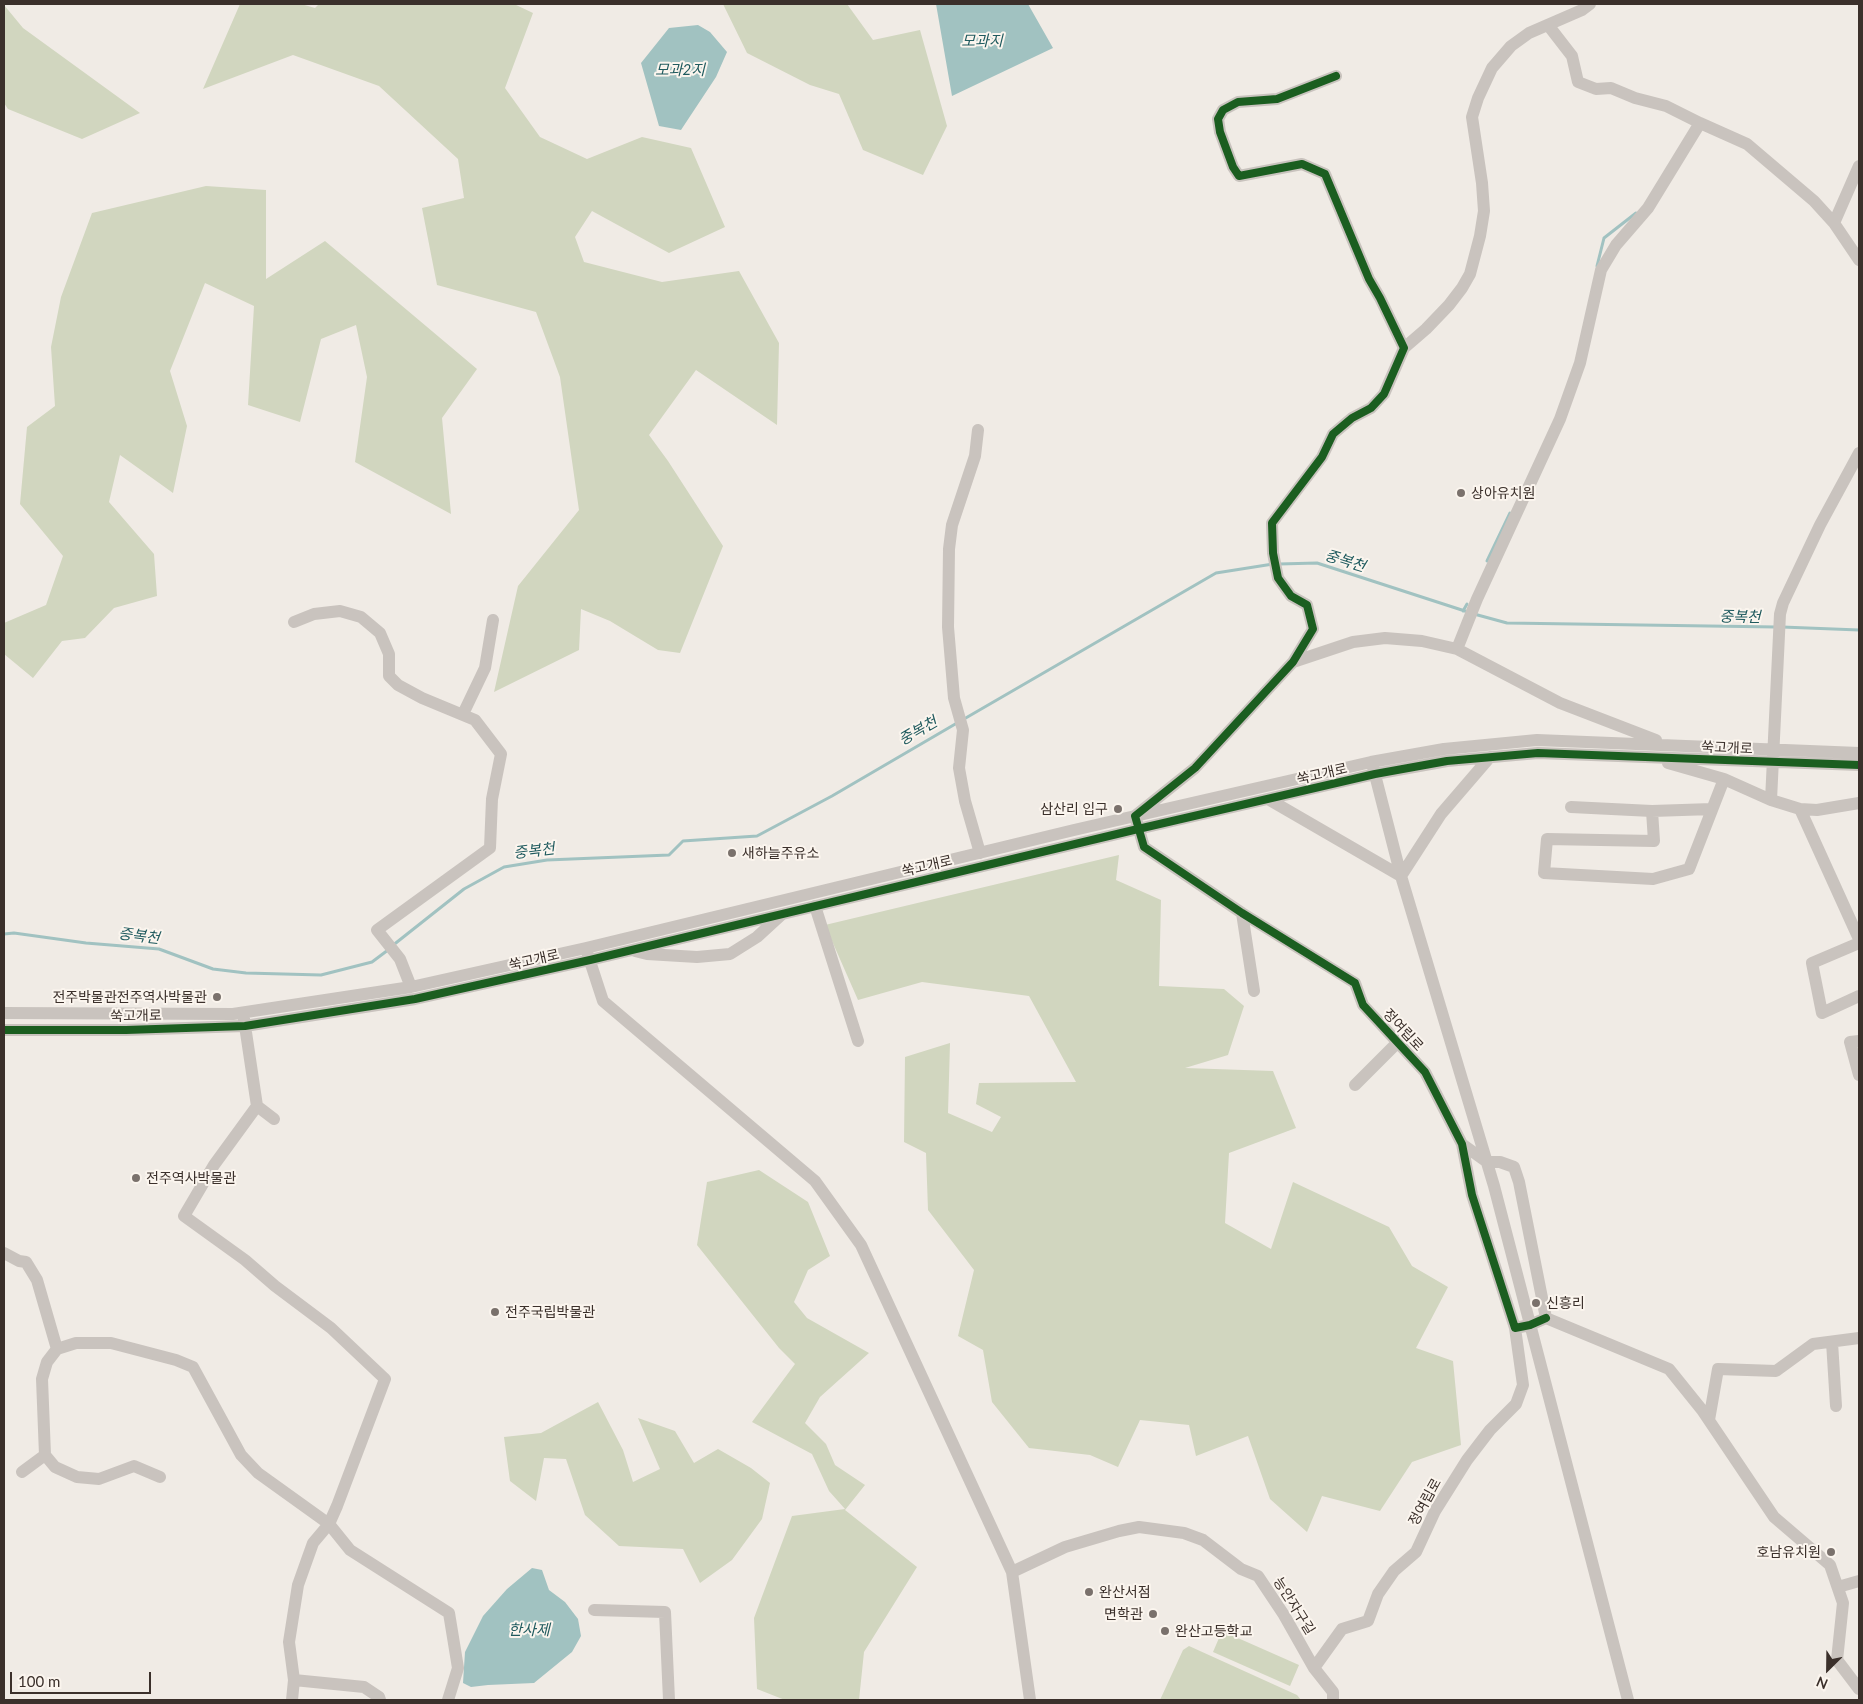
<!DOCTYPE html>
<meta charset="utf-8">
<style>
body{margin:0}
#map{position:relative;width:1863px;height:1704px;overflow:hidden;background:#f0ebe5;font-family:Lato,sans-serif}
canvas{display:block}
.frame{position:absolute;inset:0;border:5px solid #3b302b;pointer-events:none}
.north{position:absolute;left:1803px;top:1644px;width:50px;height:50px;-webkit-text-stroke:4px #fbf5ee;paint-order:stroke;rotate:203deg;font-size:14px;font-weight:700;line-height:20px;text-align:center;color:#3b302b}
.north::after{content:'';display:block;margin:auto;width:18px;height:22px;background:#3b302b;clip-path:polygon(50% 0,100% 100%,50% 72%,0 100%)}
.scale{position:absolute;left:10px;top:1672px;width:141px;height:22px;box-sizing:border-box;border:2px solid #3b302b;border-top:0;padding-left:6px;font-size:15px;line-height:18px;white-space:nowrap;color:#3b302b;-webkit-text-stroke:4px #fbf5ee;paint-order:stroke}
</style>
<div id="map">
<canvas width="1863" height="1704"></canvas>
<div class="frame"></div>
<div class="north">N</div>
<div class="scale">100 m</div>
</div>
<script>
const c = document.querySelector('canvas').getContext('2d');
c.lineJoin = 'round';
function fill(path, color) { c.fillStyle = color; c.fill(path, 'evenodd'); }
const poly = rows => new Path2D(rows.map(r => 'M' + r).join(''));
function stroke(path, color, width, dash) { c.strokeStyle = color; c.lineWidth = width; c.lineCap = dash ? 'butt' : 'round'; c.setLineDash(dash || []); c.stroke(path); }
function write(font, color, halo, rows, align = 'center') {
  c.font = font + ' Lato,"Noto Sans KR",sans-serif'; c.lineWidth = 4; c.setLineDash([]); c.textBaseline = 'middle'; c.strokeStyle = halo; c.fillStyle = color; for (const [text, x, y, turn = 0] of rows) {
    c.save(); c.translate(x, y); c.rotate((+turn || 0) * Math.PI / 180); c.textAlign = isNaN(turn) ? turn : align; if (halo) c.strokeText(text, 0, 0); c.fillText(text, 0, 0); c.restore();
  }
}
const green = poly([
 [240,4,301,4,315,8,319,4,514,4,533,13,505,88,540,137,587,159,642,137,691,148,725,227,669,253,592,211,575,237,584,262,662,282,739,271,779,343,777,425,696,370,649,435,668,461,723,546,680,653,658,650,610,621,581,609,579,650,494,692,518,586,579,510,560,377,536,312,437,285,422,208,464,198,458,159,379,86,293,55,203,89],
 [723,4,847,4,873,40,920,30,947,126,923,175,863,150,839,94,810,85,747,53],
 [4,5,23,28,140,113,82,139,8,109,4,103],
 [206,186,266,190,266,279,325,241,477,369,442,418,451,514,355,462,367,377,356,325,321,339,300,422,248,405,254,306,205,283,170,371,187,426,173,493,120,455,109,502,154,554,157,596,114,608,85,638,62,641,33,678,4,654,4,623,46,605,63,556,20,504,27,427,55,406,51,347,61,297,92,213],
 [1119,855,1116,880,1161,900,1159,986,1224,989,1244,1006,1228,1055,1185,1068,1273,1071,1296,1128,1229,1153,1225,1223,1271,1249,1293,1182,1389,1227,1412,1266,1448,1287,1416,1348,1453,1361,1461,1445,1412,1462,1380,1511,1322,1496,1307,1532,1270,1499,1248,1436,1196,1456,1189,1425,1140,1420,1118,1467,1090,1455,1029,1448,992,1402,983,1350,958,1336,974,1270,928,1210,926,1153,904,1142,905,1057,950,1043,948,1113,992,1132,1001,1117,976,1104,979,1083,1076,1082,1029,996,922,982,858,1000,825,925],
 [759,1170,808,1202,830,1256,808,1270,794,1302,807,1318,869,1353,820,1397,805,1423,826,1444,835,1465,865,1485,845,1510,917,1567,864,1652,859,1700,785,1700,757,1689,754,1618,792,1516,845,1509,829,1491,812,1454,752,1422,795,1364,779,1348,697,1245,707,1182],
 [598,1402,623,1450,633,1482,660,1469,638,1418,675,1431,694,1463,718,1449,751,1468,770,1483,762,1519,732,1560,700,1583,683,1549,619,1546,585,1515,566,1459,544,1458,536,1501,510,1481,504,1437,541,1433],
 [1222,1631,1299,1665,1290,1686,1213,1652],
 [1189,1646,1297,1695,1301,1700,1160,1700,1183,1650]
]);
const water = poly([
 [936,4,1028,4,1053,48,952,96],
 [698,25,710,32,727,52,716,77,681,130,659,126,641,63,669,28],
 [532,1568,542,1570,549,1590,565,1602,578,1619,581,1636,572,1652,534,1683,488,1685,471,1687,463,1683,465,1652,483,1616,507,1589]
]);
const stream = poly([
 [1597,266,1604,238,1636,213],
 [1487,561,1510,513],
 [1279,564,1317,563,1468,612],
 [1463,611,1467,604],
 [1474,614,1507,623,1776,627],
 [1782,627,1859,630],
 [964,719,1216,573,1273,564],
 [4,934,14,933,86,943,159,949,213,969,246,973,321,975,372,962,388,950],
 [392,946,464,889,504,867,547,860,669,855,683,841,757,836,832,796,957,723]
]);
const minor = poly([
 [1548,25,1572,56,1578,82,1596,89,1611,88,1635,98,1666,106,1700,123],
 [1336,76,1277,99,1238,102,1223,110,1218,119,1220,132,1233,167,1239,176,1302,164,1325,174,1369,279,1380,298,1404,348,1384,394,1371,408,1352,418,1333,434,1322,457,1272,523,1273,553,1278,578,1291,596,1307,605,1313,629,1293,662,1195,768,1135,816,1144,847,1242,913,1355,983,1363,1005,1425,1072,1462,1144,1472,1195,1515,1328,1530,1325,1546,1318],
 [1834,223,1859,166],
 [1404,348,1426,329,1449,305,1462,288,1470,274,1480,236,1484,211,1482,183,1472,117,1478,98,1492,68,1511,46,1529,33,1582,10,1590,4],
 [978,430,975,456,952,525,949,549,948,627,954,698,963,730,959,768,965,801,980,853],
 [1859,453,1820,525,1783,603,1780,614,1771,800,1800,809,1817,810,1859,803],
 [294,622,314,614,340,611,361,617,380,633,389,654,389,676,398,685,422,698,475,720,501,754,492,799,490,848,377,930,400,959,411,987],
 [1457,649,1477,599,1560,419,1580,363,1601,270,1616,245,1648,208,1700,123,1747,144,1814,201,1834,223,1859,260],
 [1293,662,1353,642,1385,638,1422,641,1457,649,1560,703,1656,740],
 [463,714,485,668,493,620],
 [1668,763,1724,779,1771,800],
 [1373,767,1401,876,1494,1186,1628,1700],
 [1268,799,1401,876,1441,814,1490,757],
 [1571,807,1652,811,1712,809],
 [1800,809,1859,939],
 [1652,811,1654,841,1547,839,1544,873,1653,879,1689,869,1724,779],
 [815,906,858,1041],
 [1242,913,1254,991],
 [1859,943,1812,963,1822,1013,1859,996],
 [635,951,647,954,697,957,730,954,757,937,781,915],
 [587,952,603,1001,815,1181,861,1245,1012,1572,1030,1700],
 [4,1013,233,1014,411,987,586,948,1074,830,1371,762,1444,749,1537,740,1859,753],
 [244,1019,257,1106,274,1119],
 [4,1030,126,1030,245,1026,415,999,590,960,1138,829,1375,774,1447,761,1538,753,1859,765],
 [1859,1041,1850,1042,1859,1075],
 [1355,1085,1398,1042],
 [257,1106,214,1165,184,1216,245,1260,275,1286,331,1328,385,1379,337,1506,329,1524,313,1543,298,1585,289,1642,294,1680,292,1700],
 [1462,1144,1487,1162,1500,1162,1514,1167,1519,1182,1546,1318,1669,1369,1702,1410,1774,1517,1830,1565,1843,1603,1837,1660,1859,1689],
 [4,1253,19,1261,26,1262,37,1280,57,1349,76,1343,111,1343,176,1360,193,1367,241,1455,258,1473,329,1524,350,1550,449,1613,458,1668,448,1700],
 [1832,1342,1836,1406],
 [57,1349,47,1362,42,1379,45,1455,55,1467,77,1477,99,1479,134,1466,160,1477],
 [1709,1420,1718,1369,1776,1371,1813,1344,1859,1338],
 [22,1472,45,1455],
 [1012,1572,1065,1547,1119,1531,1139,1527,1184,1533,1203,1540,1241,1569,1258,1576,1284,1615,1314,1668,1333,1692,1333,1700],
 [1838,1587,1859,1581],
 [594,1610,665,1612,669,1700],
 [1314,1668,1342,1629,1368,1621,1378,1594,1394,1571,1416,1552,1435,1511,1467,1460,1490,1430,1516,1404,1523,1385,1515,1328],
 [294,1680,364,1687,379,1697,380,1700]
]);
const cycleway = poly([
 [1336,76,1277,99,1238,102,1223,110,1218,119,1220,132,1233,167,1239,176,1302,164,1325,174,1369,279,1380,298,1404,348,1384,394,1371,408,1352,418,1333,434,1322,457,1272,523,1273,553,1278,578,1291,596,1307,605,1313,629,1293,662,1195,768,1135,816,1144,847,1242,913,1355,983,1363,1005,1425,1072,1462,1144,1472,1195,1515,1328,1530,1325,1546,1318],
 [4,1030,126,1030,245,1026,415,999,590,960,1138,829,1375,774,1447,761,1538,753,1859,765]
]);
const markers = [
 [1461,493,5,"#7a716c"],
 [1118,809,5,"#7a716c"],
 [732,853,5,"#7a716c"],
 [217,997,5,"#7a716c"],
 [136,1178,5,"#7a716c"],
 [1536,1303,5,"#7a716c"],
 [495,1312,5,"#7a716c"],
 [1831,1552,5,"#7a716c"],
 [1089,1592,5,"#7a716c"],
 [1153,1614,5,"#7a716c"],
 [1165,1631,5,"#7a716c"]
];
const poiNames = [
 ["상아유치원",1471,493],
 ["삼산리 입구",1108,809,"right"],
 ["새하늘주유소",742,853],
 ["전주박물관전주역사박물관",207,997,"right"],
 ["전주역사박물관",146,1178],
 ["신흥리",1546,1303],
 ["전주국립박물관",505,1312],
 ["호남유치원",1821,1552,"right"],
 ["완산서점",1099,1592],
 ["면학관",1143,1614,"right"],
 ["완산고등학교",1175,1631]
];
const streetNames = [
 ["쑥고개로",1727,748,2],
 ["쑥고개로",1322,774,-13],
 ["쑥고개로",927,866,-13],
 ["쑥고개로",534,960,-13],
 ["쑥고개로",136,1016,-1],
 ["정여립로",1403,1030,47],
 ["정여립로",1425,1502,-61],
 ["능안자구길",1294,1606,58]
];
const waterNames = [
 ["모과지",982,41],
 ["모과2지",680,70],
 ["중복천",1345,561,17],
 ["중복천",1740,617,1],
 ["중복천",918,731,-30],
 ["중복천",534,851,-7],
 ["중복천",139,936,7],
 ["한사제",529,1630]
];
fill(green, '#d1d6bf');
fill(water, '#a1c2c1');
stroke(stream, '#a1c2c1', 3);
stroke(minor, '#c9c3be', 12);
stroke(cycleway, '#1b5e20', 8);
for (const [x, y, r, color] of markers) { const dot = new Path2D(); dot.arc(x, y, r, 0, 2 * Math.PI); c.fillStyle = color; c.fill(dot); stroke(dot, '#fbf5ee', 2); }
write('14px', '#3b302b', '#fbf5ee', poiNames, 'left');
write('14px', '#3b302b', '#fbf5ee', streetNames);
write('italic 15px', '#1f5a5e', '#fbf5ee', waterNames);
</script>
